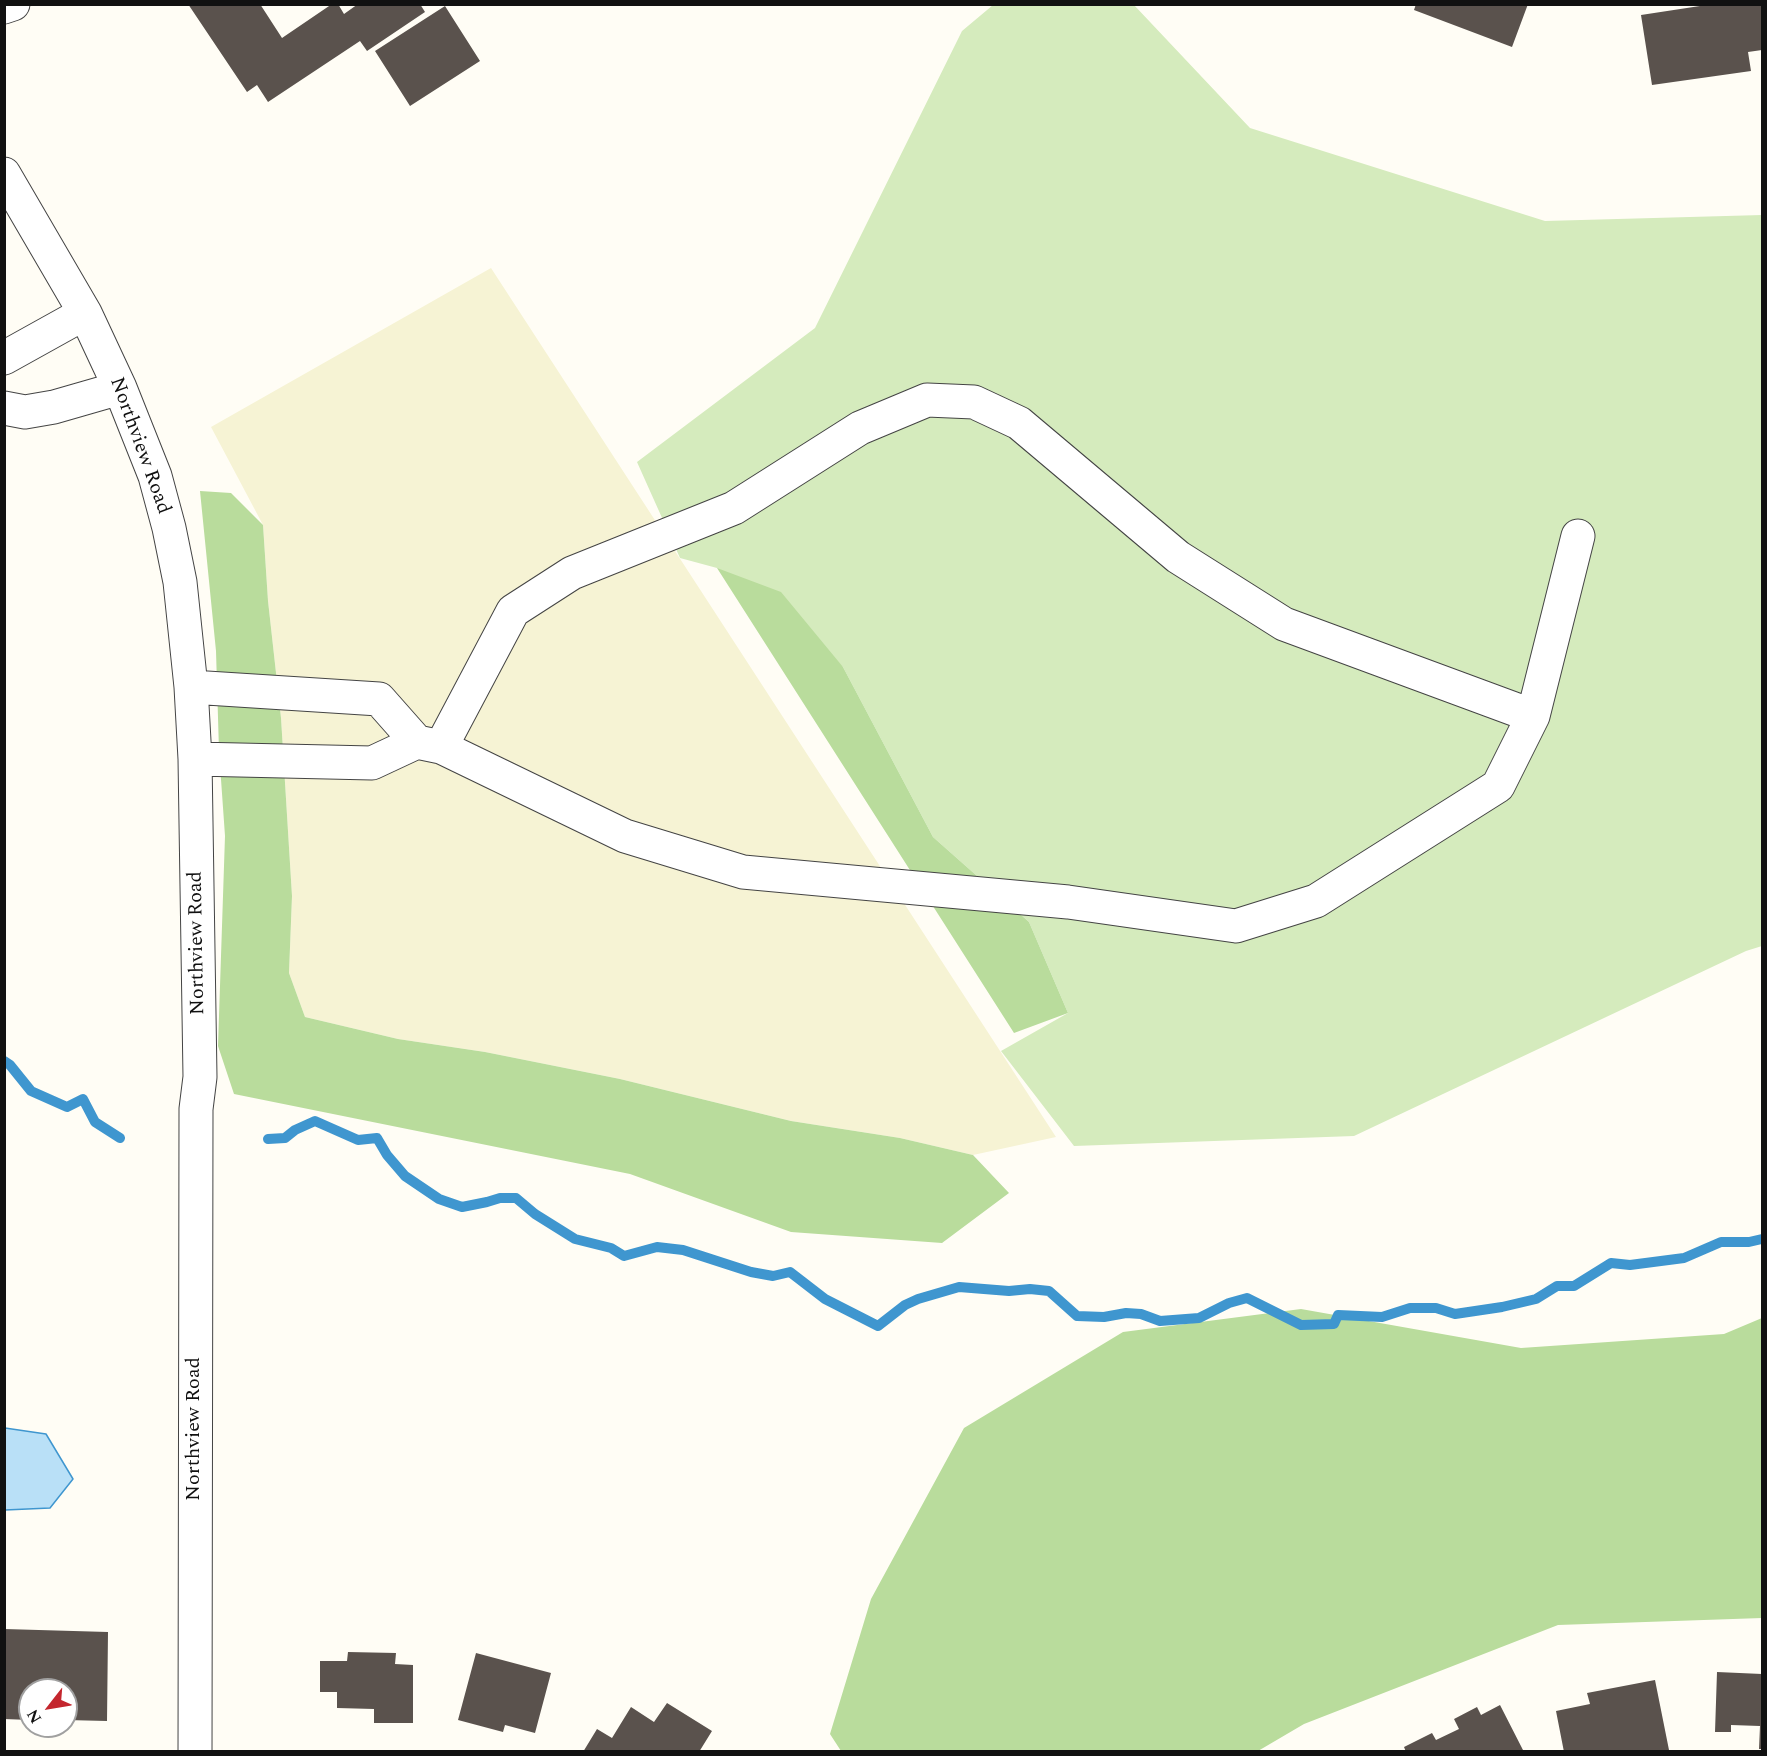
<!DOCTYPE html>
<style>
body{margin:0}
#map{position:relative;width:1767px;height:1756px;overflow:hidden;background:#fffdf5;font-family:Spectral,serif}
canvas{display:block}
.frame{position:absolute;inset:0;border:6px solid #111;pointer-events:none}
.north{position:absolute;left:18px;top:1678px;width:60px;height:60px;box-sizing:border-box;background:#fff;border:2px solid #a0a0a0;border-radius:50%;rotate:239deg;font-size:16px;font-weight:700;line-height:24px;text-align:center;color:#111}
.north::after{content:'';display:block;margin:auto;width:21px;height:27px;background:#c4262e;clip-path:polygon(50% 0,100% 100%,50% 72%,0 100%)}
</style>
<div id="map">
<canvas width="1767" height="1756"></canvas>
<div class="frame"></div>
<div class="north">N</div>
</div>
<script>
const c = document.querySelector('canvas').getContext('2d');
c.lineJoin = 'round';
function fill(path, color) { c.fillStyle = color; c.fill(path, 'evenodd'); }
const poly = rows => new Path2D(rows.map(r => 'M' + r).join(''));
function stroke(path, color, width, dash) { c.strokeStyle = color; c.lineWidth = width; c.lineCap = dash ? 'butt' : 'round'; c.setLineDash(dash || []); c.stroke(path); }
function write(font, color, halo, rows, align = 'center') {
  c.font = font + ' Spectral,serif'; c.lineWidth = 6; c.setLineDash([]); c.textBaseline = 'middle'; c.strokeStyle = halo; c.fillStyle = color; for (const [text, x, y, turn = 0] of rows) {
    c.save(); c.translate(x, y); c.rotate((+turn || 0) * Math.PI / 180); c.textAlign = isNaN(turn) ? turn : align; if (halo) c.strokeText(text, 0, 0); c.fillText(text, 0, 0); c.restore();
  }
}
const farmland = poly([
 [491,268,1056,1137,973,1155,900,1138,791,1121,620,1079,485,1052,398,1039,305,1017,289,973,292,896,281,718,268,601,263,525,211,427]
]);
const green = poly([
 [993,5,1134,5,1250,128,1545,221,1762,215,1762,946,1746,951,1354,1136,1074,1146,1001,1051,1068,1013,1029,922,933,837,843,667,717,568,680,558,637,462,815,328,962,31]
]);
const forest = poly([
 [200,491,231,493,263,525,268,601,281,718,292,896,289,973,305,1017,398,1039,485,1052,620,1079,791,1121,900,1138,973,1155,1009,1193,942,1243,791,1232,630,1174,234,1094,218,1046,225,836,219,751,216,651],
 [717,568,781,592,843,667,933,837,1029,922,1068,1013,1014,1033],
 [1301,1309,1521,1348,1724,1334,1762,1318,1762,1618,1558,1625,1304,1724,1258,1751,841,1751,830,1734,871,1599,964,1428,1123,1332]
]);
const water = poly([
 [5,1428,46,1434,73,1479,50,1508,5,1510,5,1428]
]);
const stream = poly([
 [4,1061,10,1065,31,1091,67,1107,83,1099,95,1122,120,1138],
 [268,1139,285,1138,295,1130,315,1121,358,1140,377,1138,387,1155,405,1176,439,1199,462,1207,487,1202,500,1198,516,1198,535,1214,575,1239,611,1248,624,1256,657,1247,683,1250,751,1272,773,1276,790,1272,825,1299,878,1326,905,1305,918,1299,959,1287,1009,1291,1030,1289,1049,1291,1077,1316,1104,1317,1126,1313,1141,1314,1160,1321,1199,1318,1229,1303,1247,1298,1301,1325,1334,1324,1338,1315,1382,1317,1410,1308,1436,1308,1455,1314,1502,1307,1536,1299,1557,1286,1574,1286,1611,1263,1630,1265,1684,1258,1721,1242,1749,1242,1762,1239]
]);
const building = poly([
 [188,4,260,4,282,38,332,4,338,4,344,14,358,4,420,4,425,12,367,51,360,41,268,102,257,85,247,92],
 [1416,4,1528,4,1512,47,1414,10],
 [1713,4,1762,4,1762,50,1748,52,1751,71,1652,85,1641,15],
 [445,6,480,61,410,106,375,51],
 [4,1629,108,1632,107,1721,66,1720,66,1690,30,1690,30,1720,4,1719],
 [348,1652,396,1653,395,1664,413,1665,413,1723,374,1723,374,1709,337,1708,337,1692,320,1692,320,1661,347,1661],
 [476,1653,551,1673,535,1733,505,1725,503,1732,458,1720],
 [1717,1672,1762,1674,1762,1749,1759,1749,1760,1726,1731,1725,1731,1732,1715,1732],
 [1655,1680,1669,1750,1564,1752,1556,1711,1590,1704,1587,1693],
 [667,1703,712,1731,699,1752,583,1752,597,1729,612,1738,631,1707,654,1722],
 [1500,1705,1524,1752,1406,1752,1404,1747,1432,1733,1436,1740,1459,1729,1454,1719,1477,1707,1481,1715]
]);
const minor = poly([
 [4,7,13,4],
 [4,174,85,313,120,388,155,476,169,528,180,582,191,687,195,759,200,1077,196,1109,195,1752],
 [4,358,85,313],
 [4,408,25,412,54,407,120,388],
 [191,687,379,699,417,742,372,763,195,759],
 [417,742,441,747,625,836,743,872,1068,902,1236,926,1316,901,1498,786,1533,716,1578,536],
 [441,747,513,611,572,573,734,508,860,428,927,400,974,402,1019,423,1178,557,1284,624,1533,716]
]);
const streetNames = [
 ["Northview Road",139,446,70],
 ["Northview Road",198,943,-91],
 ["Northview Road",195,1429,-90]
];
fill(farmland, '#f6f3d4');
fill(green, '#d5ebbd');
fill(forest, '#b9dc9c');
fill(water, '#b9e0f7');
stroke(water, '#3f96cf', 1.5);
stroke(stream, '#3f96cf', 10);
fill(building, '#5a524d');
stroke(minor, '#444', 35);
stroke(minor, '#fff', 33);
write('20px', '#111', '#fff', streetNames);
</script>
